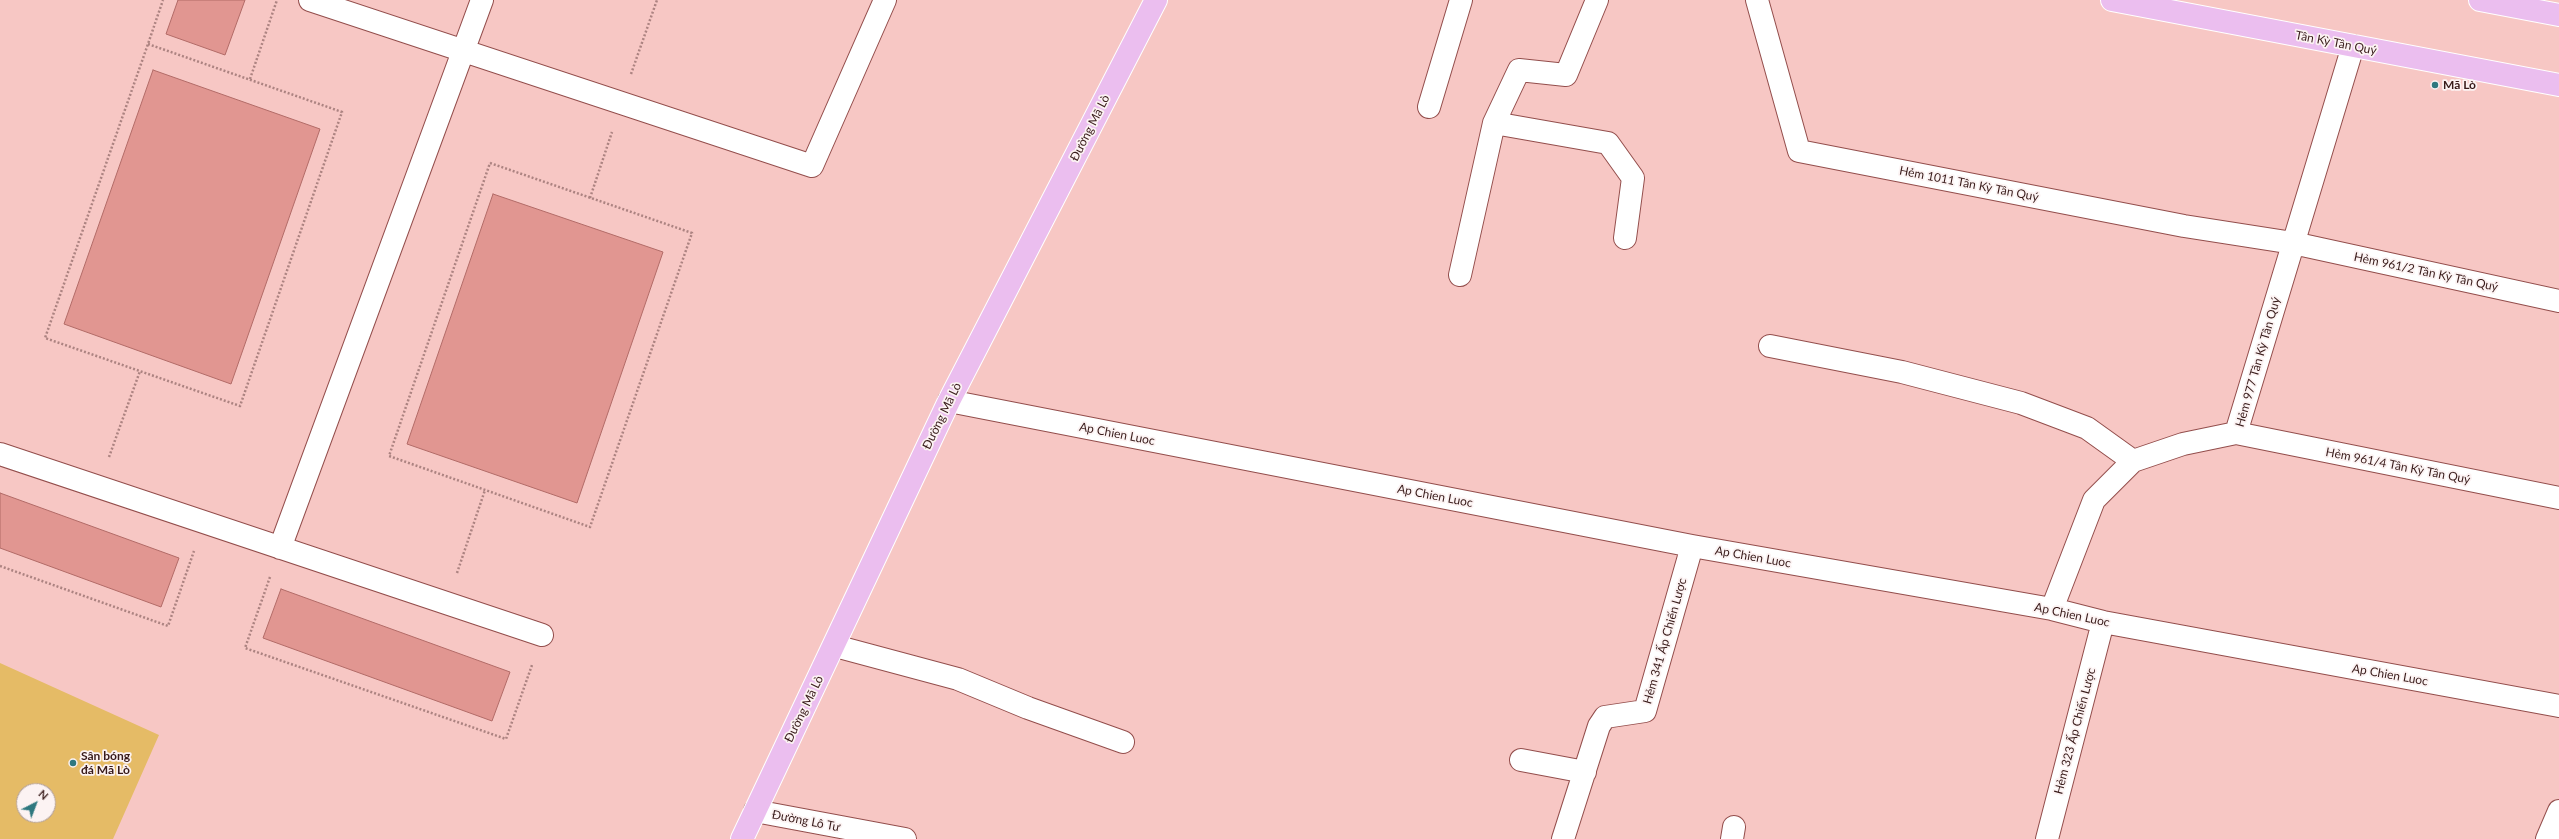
<!DOCTYPE html>
<meta charset="utf-8">
<style>
body{margin:0}
#map{position:relative;width:2559px;height:839px;overflow:hidden;background:#f7c7c4;font-family:Lato,sans-serif}
canvas{display:block}
.north{position:absolute;left:16px;top:783px;width:40px;height:40px;box-sizing:border-box;background:#fcf3f3;border:1px solid #ae9d9c;border-radius:50%;rotate:42deg;font-size:11px;font-weight:700;line-height:16px;text-align:center;color:#381b1a}
.north::after{content:'';display:block;margin:auto;width:14px;height:18px;background:#2f787f;clip-path:polygon(50% 0,100% 100%,50% 72%,0 100%)}
</style>
<div id="map">
<canvas width="2559" height="839"></canvas>
<div class="north">N</div>
</div>
<script>
const c = document.querySelector('canvas').getContext('2d');
c.lineJoin = 'round';
function fill(path, color) { c.fillStyle = color; c.fill(path, 'evenodd'); }
const poly = rows => new Path2D(rows.map(r => 'M' + r).join(''));
function stroke(path, color, width, dash) { c.strokeStyle = color; c.lineWidth = width; c.lineCap = dash ? 'butt' : 'round'; c.setLineDash(dash || []); c.stroke(path); }
function write(font, color, halo, rows, align = 'center') {
  c.font = font + ' Lato,sans-serif'; c.lineWidth = 3.5; c.setLineDash([]); c.textBaseline = 'middle'; c.strokeStyle = halo; c.fillStyle = color; for (const [text, x, y, turn = 0] of rows) {
    c.save(); c.translate(x, y); c.rotate((+turn || 0) * Math.PI / 180); c.textAlign = isNaN(turn) ? turn : align; if (halo) c.strokeText(text, 0, 0); c.fillText(text, 0, 0); c.restore();
  }
}
const green = poly([
 [0,663,159,735,113,839,0,839],
 [24,791,48,791,48,815,24,815]
]);
const building = poly([
 [178,0,245,0,225,55,166,34,178,0],
 [153,70,320,129,231,384,64,324,153,70],
 [493,194,663,252,577,503,407,444,493,194],
 [0,493,179,558,161,607,0,548,0,493],
 [281,589,510,672,492,721,263,638,281,589]
]);
const path = poly([
 [148,44,342,112,240,406,45,338,148,44,163,0],
 [631,74,657,0],
 [250,79,277,0],
 [490,163,692,233,590,527,389,456,490,163],
 [590,198,612,132],
 [109,457,140,371],
 [0,566,168,626,194,551],
 [457,573,485,490],
 [270,577,245,648,506,739,532,665]
]);
const minor = poly([
 [310,0,812,166,885,0],
 [1757,0,1799,151,2184,226,2293,243,2559,301],
 [1429,107,1461,0],
 [1494,123,1608,143,1633,178,1625,238],
 [1460,275,1494,123,1519,70,1566,75,1597,0],
 [1770,346,1902,372,2021,403,2087,428,2133,461],
 [949,401,1692,546,2052,609,2103,622,2559,706],
 [2236,433,2559,498],
 [0,454,542,635],
 [280,548,482,0],
 [2052,609,2094,500,2133,461,2183,444,2236,433,2353,46],
 [835,646,958,679,1028,708,1123,742],
 [1521,760,1585,772],
 [755,811,905,839],
 [1563,839,1599,726,1605,717,1645,711,1692,546],
 [1732,839,1734,827],
 [2047,839,2103,622],
 [2547,839,2559,811]
]);
const major = poly([
 [2112,0,2559,85],
 [2480,0,2559,15],
 [742,839,949,401,1156,0]
]);
const markers = [
 [2435,85,4,"#2f787f"],
 [73,763,4,"#2f787f"]
];
const streetNames = [
 ["Tân Kỳ Tân Quý",2336,43,11],
 ["Đường Mã Lò",1090,128,-63],
 ["Hẻm 1011 Tân Kỳ Tân Quý",1969,184,11],
 ["Hẻm 961/2 Tân Kỳ Tân Quý",2426,272,12],
 ["Hẻm 977 Tân Kỳ Tân Quý",2258,362,-74],
 ["Đường Mã Lò",942,416,-64],
 ["Ap Chien Luoc",1117,434,11],
 ["Hẻm 961/4 Tân Kỳ Tân Quý",2398,466,11],
 ["Ap Chien Luoc",1435,496,11],
 ["Ap Chien Luoc",1753,557,10],
 ["Ap Chien Luoc",2072,615,12],
 ["Hẻm 341 Ấp Chiến Lược",1665,641,-74],
 ["Ap Chien Luoc",2390,675,10],
 ["Đường Mã Lò",804,709,-64],
 ["Hẻm 323 Ấp Chiến Lược",2075,731,-75],
 ["Đường Lô Tư",806,821,11]
];
const poiNames = [
 ["Mã Lò",2443,85],
 ["Sân bóng",81,756],
 ["đá Mã Lò",81,770]
];
fill(green, '#e5bb66');
fill(building, '#e19691');
stroke(building, '#b26b67', 1);
stroke(minor, '#934e4c', 24);
stroke(major, '#fff', 24);
stroke(path, '#ac8381', 2.5, [2, 2]);
stroke(minor, '#fff', 22);
stroke(major, '#ebbeef', 22);
for (const [x, y, r, color] of markers) { const dot = new Path2D(); dot.arc(x, y, r, 0, 2 * Math.PI); c.fillStyle = color; c.fill(dot); stroke(dot, '#fcf3f3', 1.5); }
write('12px', '#381b1a', '#fcf3f3', streetNames);
write('bold 12px', '#381b1a', '#fcf3f3', poiNames, 'left');
</script>
